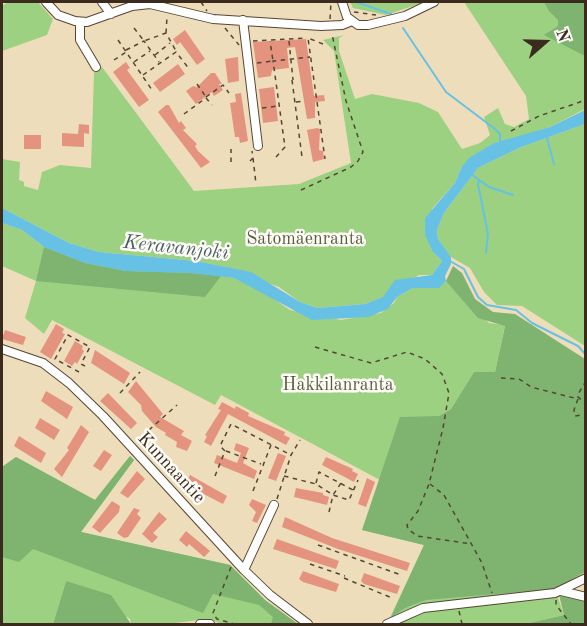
<!DOCTYPE html>
<meta charset="utf-8">
<style>
body{margin:0}
#map{position:relative;width:587px;height:626px;overflow:hidden;background:#eeddba;font-family:"Old Standard TT",serif}
canvas{display:block}
.frame{position:absolute;inset:0;border:3px solid #3b2a1e;pointer-events:none}
.north{position:absolute;left:515px;top:12px;width:60px;height:60px;-webkit-text-stroke:4px #fdfcf7;paint-order:stroke;rotate:70deg;font-size:16px;font-weight:700;line-height:24px;text-align:center;color:#3b2a1e}
.north::after{content:'';display:block;margin:auto;width:21px;height:27px;background:#3b2a1e;clip-path:polygon(50% 0,100% 100%,50% 72%,0 100%)}
</style>
<div id="map">
<canvas width="587" height="626"></canvas>
<div class="frame"></div>
<div class="north">N</div>
</div>
<script>
const c = document.querySelector('canvas').getContext('2d');
c.lineJoin = 'round';
function fill(path, color) { c.fillStyle = color; c.fill(path, 'evenodd'); }
const poly = rows => new Path2D(rows.map(r => 'M' + r).join(''));
function stroke(path, color, width, dash) { c.strokeStyle = color; c.lineWidth = width; c.lineCap = dash ? 'butt' : 'round'; c.setLineDash(dash || []); c.stroke(path); }
function write(font, color, halo, rows, align = 'center') {
  c.font = font + ' "Old Standard TT",serif'; c.lineWidth = 5; c.setLineDash([]); c.textBaseline = 'middle'; c.strokeStyle = halo; c.fillStyle = color; for (const [text, x, y, turn = 0] of rows) {
    c.save(); c.translate(x, y); c.rotate((+turn || 0) * Math.PI / 180); c.textAlign = isNaN(turn) ? turn : align; if (halo) c.strokeText(text, 0, 0); c.fillText(text, 0, 0); c.restore();
  }
}
const green = poly([
 [8,2,38,2,53,19,47,35,2,51,2,6],
 [350,2,425,2,386,15,353,8],
 [464,2,585,2,585,109,550,127,514,139,497,142,461,168,455,183,432,209,433,252,442,261,432,275,419,275,384,297,365,304,317,308,300,302,279,287,225,267,196,261,99,252,69,243,2,208,2,159,20,162,19,180,24,182,24,186,38,190,42,172,60,165,91,168,94,72,102,67,194,191,299,184,351,163,334,51,323,40,344,35,339,38,339,51,355,99,372,94,419,103,438,112,462,149,480,143,490,135,484,117,498,108,505,124,514,127,529,119,526,96],
 [585,124,585,346,522,306,497,305,484,292,470,268,451,257,445,250,438,239,437,230,444,213,478,168,519,148],
 [2,223,22,230,44,247,234,278,262,291,290,310,341,320,381,313,394,303,397,297,413,288,438,288,446,281,489,323,505,325,495,372,474,372,451,409,439,416,555,589,564,615,525,624,387,624,424,545,362,530,380,480,221,395,215,405,52,320,44,334,25,318,36,281,2,266],
 [130,456,134,460,81,532,230,565,265,600,298,624,222,624,208,619,167,624,131,624,130,619,66,581,53,624,2,624,2,467,16,457,95,500]
]);
const forest = poly([
 [544,2,585,2,585,56,544,35,558,26,558,20,549,11],
 [44,247,85,263,126,271,191,273,221,276,205,297,36,281],
 [453,266,462,273,475,299,493,312,515,314,585,359,585,572,555,589,426,600,407,607,391,617,424,545,362,530,400,417,439,416,451,409,474,372,495,372,505,326,478,318,446,281],
 [130,456,134,460,81,532,230,565,265,600,298,624,271,624,273,617,259,605,213,594,203,613,33,549,19,562,2,557,2,467,16,457,95,500],
 [66,581,111,595,131,624,53,624],
 [559,595,585,601,585,624,525,624,564,615]
]);
const water = poly([
 [585,110,585,124,519,148,478,168,444,213,437,230,438,239,451,257,451,264,445,276,446,281,439,288,413,288,397,297,388,309,368,317,312,320,234,278,191,273,126,271,85,263,44,247,22,230,2,223,2,208,69,243,99,252,196,261,251,272,300,302,317,308,365,304,383,297,395,280,432,275,442,261,433,252,425,235,425,218,455,183,461,168,469,158,494,143,550,127]
]);
const stream = poly([
 [356,2,391,14],
 [403,28,446,92,495,129,500,134,500,141],
 [547,138,554,164],
 [471,174,489,187,513,195],
 [479,180,478,184,488,234,486,253],
 [450,261,464,269,478,297,487,305,516,310,532,323,578,346,586,355]
]);
const building = poly([
 [185,30,205,59,197,65,180,42,177,45,173,39],
 [306,39,314,96,324,95,325,101,315,102,315,118,307,119,295,47,287,48,289,68,272,70,271,76,258,78,253,42],
 [238,57,239,81,228,83,225,59],
 [126,62,130,68,127,70,149,100,139,107,113,72],
 [178,64,185,74,160,92,153,83],
 [211,73,215,73,222,84,219,84,223,90,214,96,212,92,196,104,186,91,193,86,197,87],
 [274,87,278,121,263,123,259,89],
 [241,93,248,141,240,143,239,137,235,137,230,103,236,102,235,94],
 [166,105,169,105,179,123,181,121,186,128,183,130,197,144,195,146,198,151,210,162,201,168,158,112],
 [79,124,89,125,89,134,84,133,84,147,62,146,62,133,78,134],
 [317,128,320,129,319,150,323,151,324,159,313,162,307,130],
 [24,135,41,135,41,149,24,149],
 [56,324,64,329,62,333,65,334,51,359,40,352],
 [5,330,26,337,23,345,2,339],
 [75,341,83,346,82,349,84,351,77,364,75,362,72,366,64,361],
 [95,350,130,373,124,384,91,363],
 [136,381,163,414,160,417,184,431,181,435,192,441,187,451,176,447,177,442,165,435,166,433,156,427,142,411,141,405,128,392],
 [46,391,73,407,67,419,41,401],
 [108,393,137,423,131,429,100,401],
 [222,402,235,409,236,406,249,413,248,416,285,432,284,435,290,438,286,445,228,414,211,446,204,442,207,436,205,435,221,410,218,409],
 [40,418,60,430,54,440,35,428],
 [81,425,89,432,62,477,54,469,69,450,67,448],
 [19,436,46,453,41,463,14,446],
 [236,443,249,448,243,463,257,471,254,479,214,463,217,455,237,463,241,453,234,450],
 [104,450,112,455,101,471,93,466],
 [278,453,286,456,276,481,268,478],
 [326,457,353,469,352,471,358,474,354,482,322,465],
 [137,471,145,479,128,498,120,493],
 [190,475,227,496,223,504,190,487,186,483],
 [367,478,375,482,366,507,358,504],
 [296,488,323,493,323,495,329,497,327,505,294,497],
 [252,499,266,505,257,523,252,521,256,512,249,505],
 [112,501,120,506,119,512,100,533,92,527],
 [134,508,140,510,137,514,141,518,128,537,124,538,117,533],
 [159,512,167,519,153,533,158,537,152,543,142,534],
 [285,517,332,538,410,563,407,571,338,549,282,527],
 [186,531,210,551,204,557,189,544,187,547,179,540],
 [277,539,339,561,336,569,273,549],
 [303,571,339,584,336,592,303,582,299,579],
 [364,573,400,586,397,594,364,584,361,581]
]);
const path = poly([
 [201,2,207,11],
 [354,12,376,15],
 [330,19,331,2],
 [134,28,144,41,166,33,176,51],
 [225,28,239,45],
 [166,33,167,17],
 [118,40,152,90],
 [253,41,307,38],
 [289,41,293,80],
 [323,44,308,38,325,159],
 [126,50,144,41,159,62],
 [155,55,170,43],
 [114,60,126,52],
 [134,62,150,51],
 [257,63,273,61,270,41],
 [143,75,176,52,190,70],
 [292,80,302,157],
 [197,84,206,97],
 [206,97,223,85,229,93],
 [296,102,305,101],
 [262,108,278,106],
 [184,114,206,98,212,105],
 [511,131,539,116,586,100],
 [276,157,285,147,273,61,310,57],
 [253,158,256,184],
 [250,161,253,158,252,151],
 [231,162,231,149],
 [301,190,351,167,358,161,363,152,346,101,332,34],
 [315,347,371,363,407,352,425,359,442,374,449,393,443,428,429,484,418,511,407,525,408,529,417,536,472,544],
 [79,372,55,359,68,335,90,347,81,364,85,366],
 [501,378,519,379,531,387,578,399,574,410,575,416,586,414],
 [586,381,577,396,586,404],
 [120,393,140,372],
 [149,430,177,405],
 [226,451,261,464],
 [215,476,225,451,220,446,231,424,291,455],
 [284,476,316,484,333,495,341,483],
 [316,483,319,472,353,490],
 [430,484,444,495,482,563,492,593],
 [253,491,271,445],
 [277,499,291,455,300,440],
 [329,512,333,495,349,500,358,480],
 [318,545,401,575],
 [310,564,345,576],
 [231,567,213,613,217,619,234,624],
 [344,578,392,598],
 [556,600,556,605,571,624],
 [459,611,462,624]
]);
const minor = poly([
 [46,2,58,15,75,21,87,22,132,6,150,4,213,19,321,26,342,25,352,21],
 [102,2,111,14],
 [342,2,347,17,358,25,368,25,405,16,434,2],
 [243,20,258,146],
 [80,22,80,40,96,67],
 [2,349,43,363,69,383,103,416,244,570,270,595,308,624],
 [244,570,274,505],
 [561,591,586,597],
 [200,624,210,624],
 [387,624,423,608,555,593,586,578]
]);
const parkNames = [
 ["Satomäenranta",305,239],
 ["Hakkilanranta",338,385]
];
const streetNames = [
 ["Kunnaantie",171,468,47]
];
const waterNames = [
 ["Keravanjoki",176,248,6]
];
fill(green, '#9dd182');
fill(forest, '#7eb370');
fill(water, '#67c1e5');
stroke(stream, '#67c1e5', 2);
fill(building, '#e4937e');
stroke(minor, '#564535', 10);
stroke(path, '#564535', 1.5, [4.5, 4.5]);
stroke(minor, '#fff', 8);
write('18px', '#585c3c', '#fdfcf7', parkNames);
write('18px', '#3b2a1e', '#fdfcf7', streetNames);
write('italic 20px', '#4a5f64', '#fdfcf7', waterNames);
</script>
